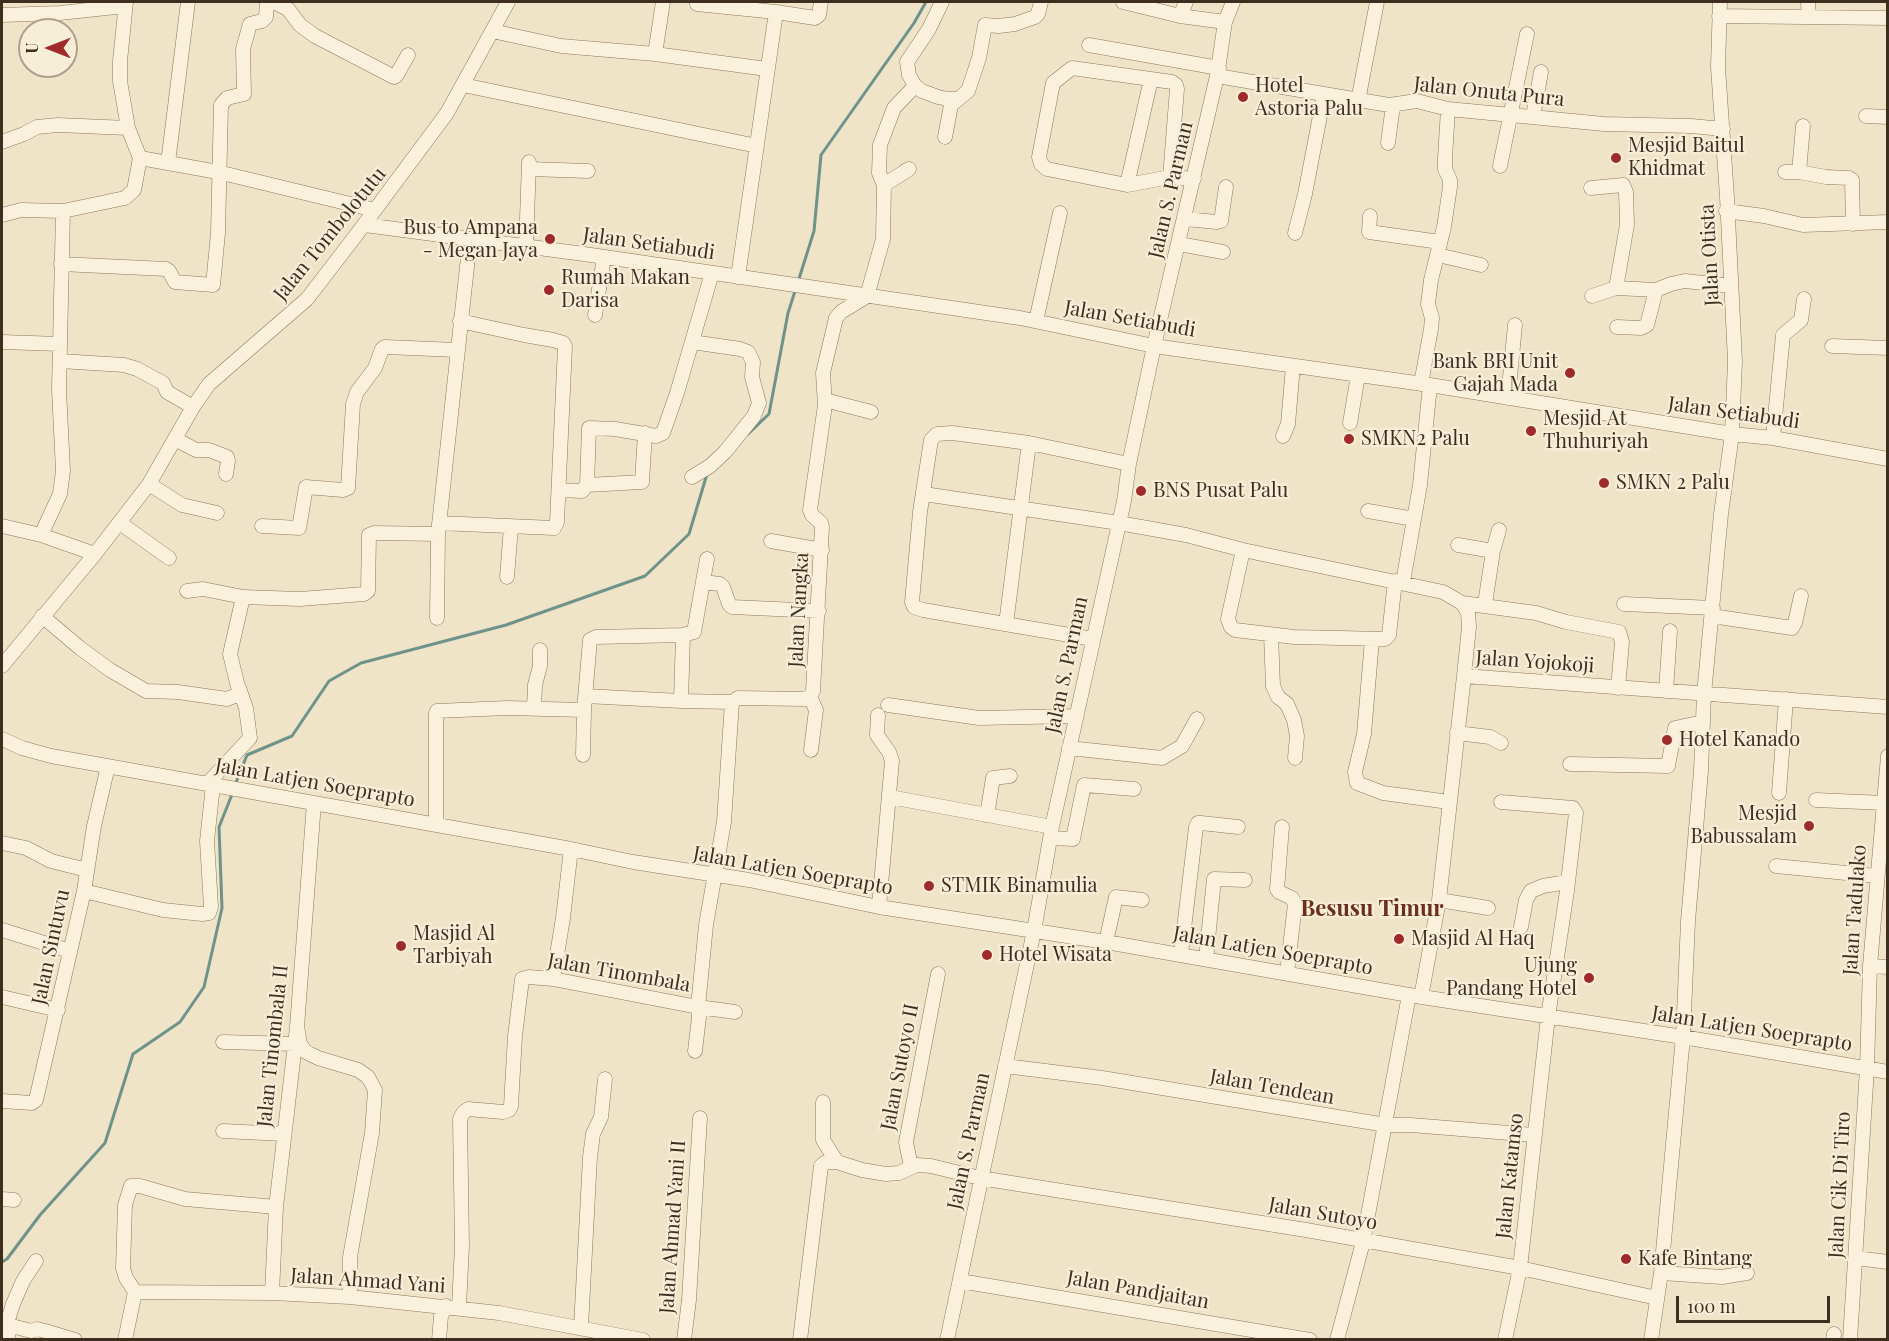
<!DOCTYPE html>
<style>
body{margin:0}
#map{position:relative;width:1889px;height:1341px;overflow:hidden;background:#f0e4c8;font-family:"Playfair Display",serif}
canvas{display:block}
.frame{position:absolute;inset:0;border:3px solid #3d2e20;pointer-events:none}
.north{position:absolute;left:18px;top:18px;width:60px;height:60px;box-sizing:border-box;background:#f7eed8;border:2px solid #ada18e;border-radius:50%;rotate:270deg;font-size:16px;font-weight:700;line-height:24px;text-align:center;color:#3d2e20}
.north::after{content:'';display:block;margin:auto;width:21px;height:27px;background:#9e2a2b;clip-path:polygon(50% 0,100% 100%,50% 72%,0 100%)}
.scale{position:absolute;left:1676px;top:1296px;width:154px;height:27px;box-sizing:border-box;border:3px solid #3d2e20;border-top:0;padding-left:8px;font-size:18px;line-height:21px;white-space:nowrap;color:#3d2e20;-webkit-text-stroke:4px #f7eed8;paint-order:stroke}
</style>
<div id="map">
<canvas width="1889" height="1341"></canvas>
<div class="frame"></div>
<div class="north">U</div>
<div class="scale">100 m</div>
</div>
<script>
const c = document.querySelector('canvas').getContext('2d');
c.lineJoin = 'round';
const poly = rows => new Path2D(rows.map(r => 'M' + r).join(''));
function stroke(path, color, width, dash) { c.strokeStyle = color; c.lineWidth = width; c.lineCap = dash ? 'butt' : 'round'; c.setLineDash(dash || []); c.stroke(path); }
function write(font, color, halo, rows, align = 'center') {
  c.font = font + ' "Playfair Display",serif'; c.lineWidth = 4.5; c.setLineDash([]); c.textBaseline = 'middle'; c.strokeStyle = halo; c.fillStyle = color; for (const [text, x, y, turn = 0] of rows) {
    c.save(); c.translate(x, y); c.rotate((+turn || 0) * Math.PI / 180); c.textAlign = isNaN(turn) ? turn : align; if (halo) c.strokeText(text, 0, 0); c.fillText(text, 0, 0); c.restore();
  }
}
const stream = poly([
 [798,282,814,231,821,155,914,23,926,2],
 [748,434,769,414,788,313,796,288],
 [235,785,247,755,292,736,329,681,361,663,506,625,645,576,689,534,707,474],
 [2,1262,7,1259,40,1215,105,1143,133,1054,180,1022,204,987,222,908,219,827,233,792]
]);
const minor = poly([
 [273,2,288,9,300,25,315,36,394,77,396,76,408,55],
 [737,2,736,8,776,12,738,277],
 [1123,2,1180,16,1225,22],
 [1808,2,1809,17],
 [697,4,736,8],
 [776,12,815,18,819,15,821,2],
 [2,15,60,13,125,6],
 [1180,16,1186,2],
 [1719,16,1888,18],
 [492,31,561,46,655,54,767,69],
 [1089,45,1219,68],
 [655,54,663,2],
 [1217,76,1389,105,1417,101,1448,109,1511,115,1604,124,1691,126,1723,129],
 [463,85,757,146],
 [915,86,909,75,907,62,929,29,942,2],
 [1358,101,1377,2],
 [1866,116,1888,117],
 [1533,117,1541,72],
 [945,137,951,105,968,91,979,58,985,25,999,26,1015,24,1035,17,1038,14,1041,2],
 [2,142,24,134,37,127,58,125,128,128],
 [1388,143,1393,105],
 [140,158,218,172,375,210],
 [168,163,188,2],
 [1500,166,1527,34],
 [529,169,588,171],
 [1785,172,1799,172,1826,177,1849,178,1852,180,1853,224],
 [1799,172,1803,126],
 [1170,177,1177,89,1176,85,1172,82,1072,68,1053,83,1039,157,1041,164,1047,169,1127,185,1170,177,1194,179],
 [884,185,879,173,880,145,894,108,915,86,922,91,938,97,948,99,958,99],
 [1127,185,1151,79],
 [1591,188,1623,185,1626,192,1627,225,1616,288],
 [1726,211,1764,216,1803,225,1888,222],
 [2,215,21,210,63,211,125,198,134,190,140,158,128,128,120,81,120,61,126,2],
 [1370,216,1369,232,1440,242],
 [1185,219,1217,222,1221,221,1226,187],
 [365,225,584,254,1020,318,1154,346,1430,385,1732,434,1773,438,1888,459],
 [1295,233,1305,194,1324,95],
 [1179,244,1223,252],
 [526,247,529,162],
 [1438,255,1481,265],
 [61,264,166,269,169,271,175,282,213,285,218,233,221,105,227,98,244,94,243,49,250,24,262,21,266,17,267,2],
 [1592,296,1616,288,1656,290],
 [595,315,604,257],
 [1036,321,1060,213],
 [1617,327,1641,328,1647,325,1656,290,1671,284,1685,281,1731,286],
 [2,342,60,344],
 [692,342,740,349,748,352,753,362,752,377,759,403,754,416,725,452,710,466,692,477],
 [1832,346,1888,348],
 [60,361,124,365,137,369,163,383,167,392,193,407],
 [1421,384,1431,329,1432,318,1428,304,1431,280,1444,227,1450,187,1450,180,1445,169,1445,158,1448,109],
 [1508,398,1515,325],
 [825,400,871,412],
 [1350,423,1358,375],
 [1283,436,1288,424,1293,366],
 [1773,438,1783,335,1801,320,1804,299],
 [175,439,196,450,209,450,227,457,228,461,226,474],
 [1029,443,952,433,937,434,931,440,920,512,912,602,914,607,923,610,1093,639],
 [149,484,182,505,217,513],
 [587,485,642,482,645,433],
 [559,490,582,491,587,485,589,428,615,429,656,436,663,433,677,393,712,273],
 [924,494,1119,523,1186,535,1243,550,1443,592,1462,603,1468,613,1469,627,1464,676,1888,707],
 [1368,511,1414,519],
 [120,523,169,558],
 [439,523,554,528,557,522,565,346,563,343,553,340,524,335,460,321],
 [2,526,41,535,95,554],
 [262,526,299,528,306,487,343,490,348,488,353,404,357,392,375,368,382,349,385,347,457,350],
 [41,535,60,494,63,471,59,389,63,211],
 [771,541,822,550],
 [1458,545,1493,551],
 [1243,550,1228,619,1231,627,1235,630,1294,637,1385,639,1389,635,1395,581],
 [507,577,511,527],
 [703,582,720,584,723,587,729,604,732,607,819,611],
 [1403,582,1420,485,1430,385],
 [187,591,203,589,243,597],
 [1462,603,1536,613,1566,622,1619,632,1622,642,1618,688],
 [1485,604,1493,551,1499,530],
 [1624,604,1713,608],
 [42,616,80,648,110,670,146,691,178,692,227,699,237,695,239,691,230,654,243,597,300,599,364,594,368,591,369,535,374,533,438,534,470,239],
 [1712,616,1792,628,1795,623,1801,596],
 [437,618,438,534],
 [1006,624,1029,443,1129,464],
 [683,635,681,701,732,702],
 [1271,635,1273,686,1278,697,1287,704,1294,720,1297,736,1295,758],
 [1372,640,1364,734,1355,772,1357,783,1383,793,1449,802],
 [2,666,95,554,149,484,193,407,209,384,307,299,357,234,447,113,508,2],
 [1666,691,1670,631],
 [585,696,681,701],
 [810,697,816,710,811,750],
 [888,705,979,718,1076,716],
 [534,708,535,685,540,666,540,650],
 [878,715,877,735,889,752,892,761,879,907],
 [1457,733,1490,737,1501,743],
 [2,739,22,748,51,756,571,849,633,862,749,880,879,907,1106,942,1409,995,1683,1037,1888,1072],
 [1069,748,1162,758,1182,746,1197,719],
 [583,755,584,710],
 [1570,764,1668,766,1675,728,1703,722],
 [207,784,250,738,246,708,239,688],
 [1779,793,1786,699],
 [890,797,1052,827],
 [1816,800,1885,803],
 [1501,802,1573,808,1576,813,1567,891,1548,1017,1520,1268,1505,1340],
 [987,815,993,778,1010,776],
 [436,824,436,713,437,711,507,708,584,710,590,640,596,637,683,635,694,632,707,559],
 [1282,827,1277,889,1279,892,1292,898,1295,904,1287,973],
 [1050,838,1073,839,1084,785,1134,789],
 [2,843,26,848,51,861,87,870],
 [1776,866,1876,876],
 [84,891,163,910,202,914,209,913,211,907,207,841,213,785],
 [1439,900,1488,908],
 [1521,927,1526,900,1531,891,1543,886,1567,882],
 [2,930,70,951],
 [1106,942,1116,897,1142,900],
 [1181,954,1196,827,1198,823,1201,823,1238,827],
 [1206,959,1214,879,1245,880],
 [1870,966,1888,967],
 [553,979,563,918,571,849],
 [2,997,58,1010],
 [1421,997,1439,900,1464,676],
 [298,1032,300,1044,306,1052,318,1058,358,1070,368,1077,375,1090,372,1133,350,1257,350,1297],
 [223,1042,295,1044],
 [695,1051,699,1017,698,1007,735,1012],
 [1005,1066,1102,1078,1386,1125,1411,1125,1534,1135],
 [2,1101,32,1103,36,1100,84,891,94,826,108,766],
 [823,1102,823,1140,837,1162],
 [223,1131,284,1134],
 [911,1167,906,1142,938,974],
 [2,1199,14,1200],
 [1856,1258,1888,1262],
 [1661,1273,1722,1277,1747,1273],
 [960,1281,1310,1340],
 [135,1292,272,1293,350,1297,499,1313,643,1340],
 [135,1292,126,1278,123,1268,125,1205,131,1186,140,1186,185,1199,276,1207],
 [272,1293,276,1207,297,1027,314,803],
 [459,1307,462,1246,460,1119,463,1113,468,1109,503,1112,509,1110,511,1106,515,1036,522,979,529,977,553,979,698,1007,706,925,724,822,732,702,738,698,804,699,810,697,813,691,822,527,821,523,812,515,810,510,825,405,823,373,836,318,841,312,867,296,883,239,884,185,909,169,905,171],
 [8,1325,31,1331,37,1329,45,1331,75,1340],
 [581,1327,590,1157,593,1134,601,1117,605,1079],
 [8,1340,8,1320,13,1304,23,1281,36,1261],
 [125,1340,135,1292],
 [439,1340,441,1316,446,1306],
 [684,1340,689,1300,700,1118],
 [800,1340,821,1166,826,1162,837,1162,862,1170,886,1174,899,1173,917,1165,931,1166,980,1178,1306,1230,1520,1268,1657,1298],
 [947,1340,1034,931,1052,827,1124,501,1129,464,1154,346,1217,76,1225,22,1233,2],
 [1337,1340,1363,1242,1409,995],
 [1651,1340,1661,1273,1683,1037,1688,921,1701,771,1704,694,1721,514,1732,434,1735,361,1727,197,1718,67,1720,2],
 [1833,1340,1834,1334],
 [1850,1340,1867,1068,1870,966,1888,756]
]);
const markers = [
 [1243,97,6,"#9e2a2b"],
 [1616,158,6,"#9e2a2b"],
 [550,239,6,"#9e2a2b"],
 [549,290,6,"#9e2a2b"],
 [1570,373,6,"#9e2a2b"],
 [1531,431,6,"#9e2a2b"],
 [1349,439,6,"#9e2a2b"],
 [1604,483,6,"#9e2a2b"],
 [1141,491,6,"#9e2a2b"],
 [1667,740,6,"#9e2a2b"],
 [1809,826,6,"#9e2a2b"],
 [929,886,6,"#9e2a2b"],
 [1399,939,6,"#9e2a2b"],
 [401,946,6,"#9e2a2b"],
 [987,955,6,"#9e2a2b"],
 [1589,978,6,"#9e2a2b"],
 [1626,1259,6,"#9e2a2b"]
];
const poiNames = [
 ["Hotel",1255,86],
 ["Astoria Palu",1255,109],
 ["Mesjid Baitul",1628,146],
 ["Khidmat",1628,169],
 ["Bus to Ampana",538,228,"right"],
 ["- Megan Jaya",538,251,"right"],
 ["Rumah Makan",561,278],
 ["Darisa",561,301],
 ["Bank BRI Unit",1558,362,"right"],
 ["Gajah Mada",1558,385,"right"],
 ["Mesjid At",1543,419],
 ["Thuhuriyah",1543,442],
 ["SMKN2 Palu",1361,439],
 ["SMKN 2 Palu",1616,483],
 ["BNS Pusat Palu",1153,491],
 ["Hotel Kanado",1679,740],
 ["Mesjid",1797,814,"right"],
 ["Babussalam",1797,837,"right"],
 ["STMIK Binamulia",941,886],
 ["Masjid Al",413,934],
 ["Tarbiyah",413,957],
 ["Masjid Al Haq",1411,939],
 ["Hotel Wisata",999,955],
 ["Ujung",1577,966,"right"],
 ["Pandang Hotel",1577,989,"right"],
 ["Kafe Bintang",1638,1259]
];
const streetNames = [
 ["Jalan Onuta Pura",1489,92,6],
 ["Jalan S. Parman",1171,190,-77],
 ["Jalan Tombolotutu",330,234,-51],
 ["Jalan Setiabudi",649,244,8],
 ["Jalan Otista",1710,255,-93],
 ["Jalan Setiabudi",1130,319,10],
 ["Jalan Setiabudi",1734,413,8],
 ["Jalan Nangka",799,610,-87],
 ["Jalan Yojokoji",1535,662,4],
 ["Jalan S. Parman",1067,665,-78],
 ["Jalan Latjen Soeprapto",315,783,10],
 ["Jalan Latjen Soeprapto",793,871,10],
 ["Jalan Tadulako",1855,910,-86],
 ["Jalan Sintuvu",51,947,-78],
 ["Jalan Latjen Soeprapto",1273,951,10],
 ["Jalan Tinombala",619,973,10],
 ["Jalan Latjen Soeprapto",1752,1029,9],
 ["Jalan Tinombala II",273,1046,-84],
 ["Jalan Sutoyo II",900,1067,-79],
 ["Jalan Tendean",1272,1087,10],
 ["Jalan S. Parman",969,1141,-78],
 ["Jalan Katamso",1510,1176,-84],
 ["Jalan Cik Di Tiro",1840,1185,-87],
 ["Jalan Sutoyo",1323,1214,10],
 ["Jalan Ahmad Yani II",673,1227,-86],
 ["Jalan Ahmad Yani",368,1281,4],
 ["Jalan Pandjaitan",1138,1290,10]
];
const quarterNames = [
 ["Besusu Timur",1372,909]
];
stroke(stream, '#6f938a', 3);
stroke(minor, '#8d765c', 15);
stroke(minor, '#faf1dc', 14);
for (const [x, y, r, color] of markers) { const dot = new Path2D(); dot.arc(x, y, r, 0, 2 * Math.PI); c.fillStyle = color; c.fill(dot); stroke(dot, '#f7eed8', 2); }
write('20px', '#3d2e20', '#f7eed8', poiNames, 'left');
write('20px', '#3d2e20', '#f7eed8', streetNames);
write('bold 22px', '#6b2e1e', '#f7eed8', quarterNames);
</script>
